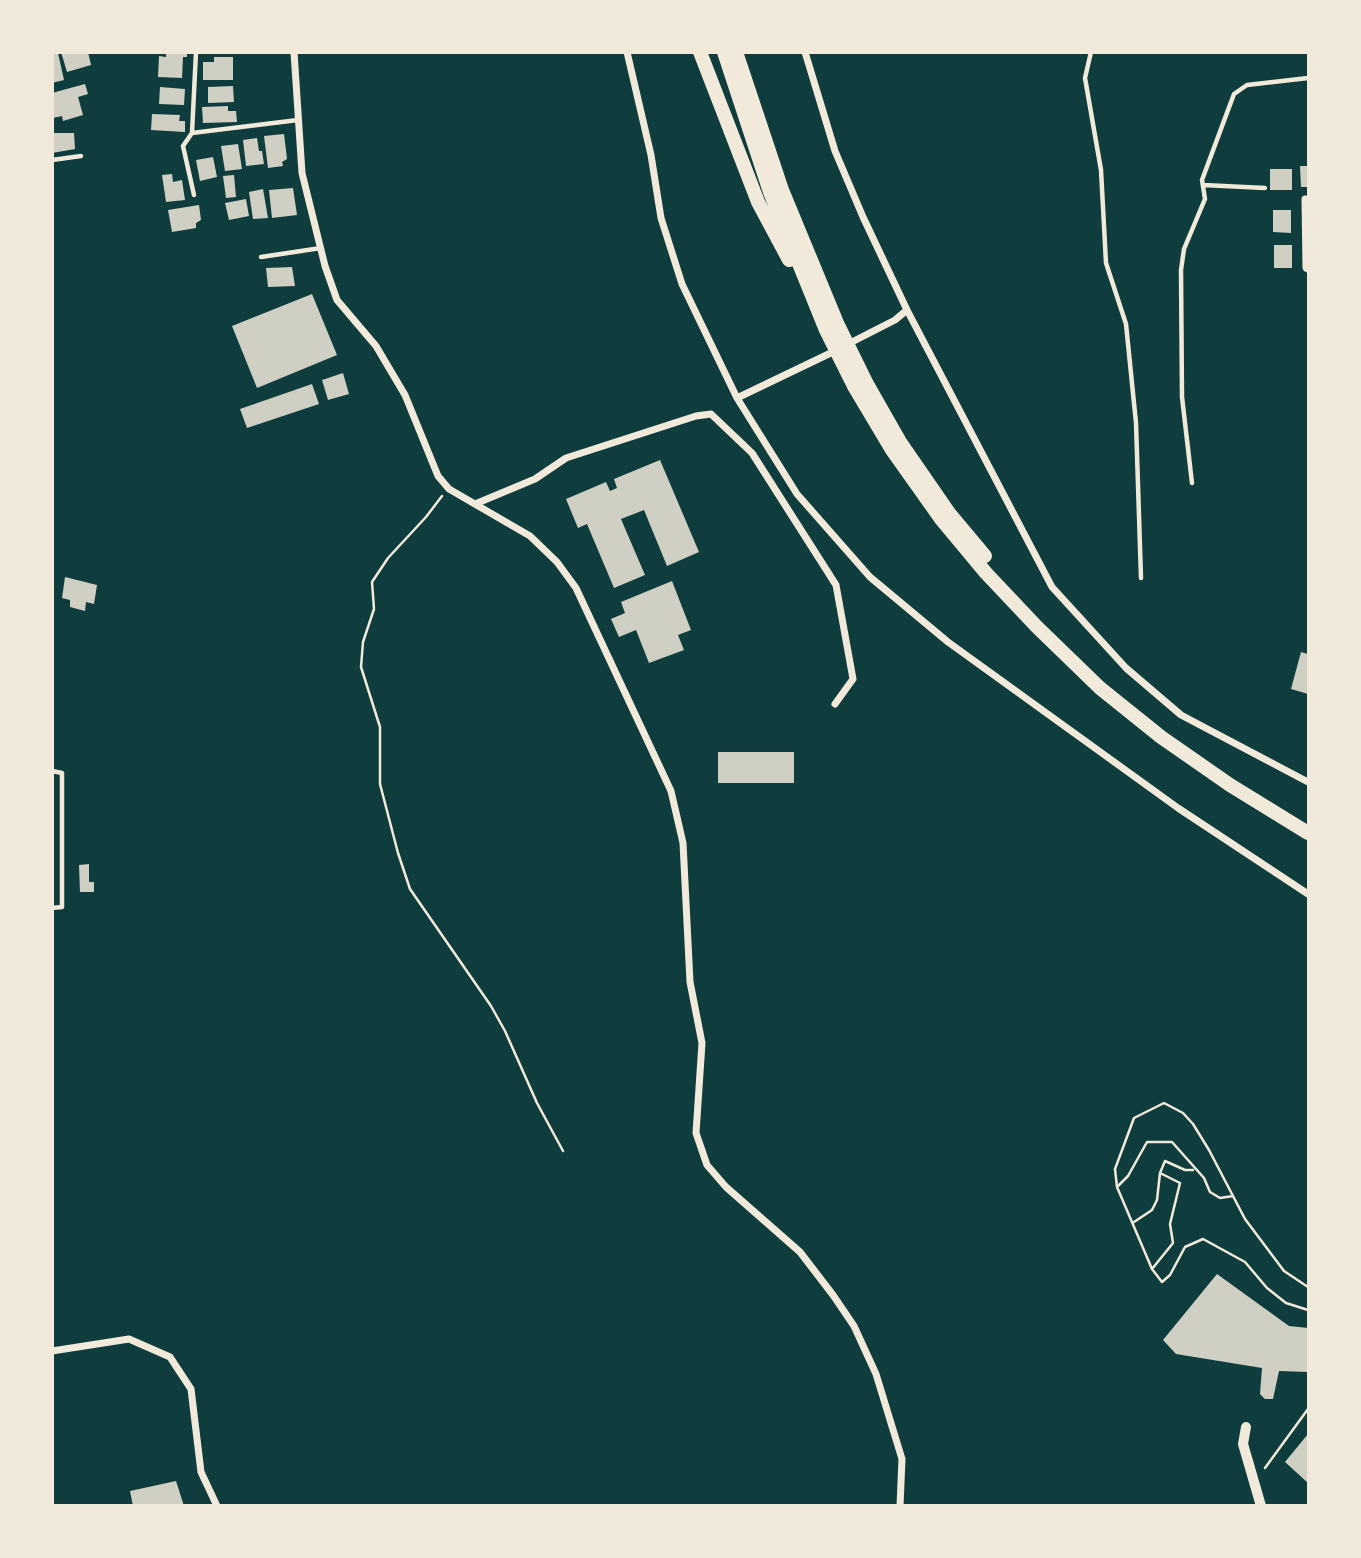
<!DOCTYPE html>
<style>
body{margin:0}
#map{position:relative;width:1361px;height:1558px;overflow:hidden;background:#0f3d3e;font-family:"Alegreya Sans",sans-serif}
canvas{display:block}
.frame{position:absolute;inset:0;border:54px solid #f1e9da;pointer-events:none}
</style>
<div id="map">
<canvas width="1361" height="1558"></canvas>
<div class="frame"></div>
</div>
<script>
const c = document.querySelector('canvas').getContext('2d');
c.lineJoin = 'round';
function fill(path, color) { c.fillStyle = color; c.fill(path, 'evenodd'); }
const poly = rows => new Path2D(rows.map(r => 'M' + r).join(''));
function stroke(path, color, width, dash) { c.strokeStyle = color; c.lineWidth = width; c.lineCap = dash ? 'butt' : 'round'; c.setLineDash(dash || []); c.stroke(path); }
const building = poly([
 [61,52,88,52,91,65,67,72],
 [166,52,187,52,187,57,183,57,182,78,158,77,159,56,166,57],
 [58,53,64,80,52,83,52,54],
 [214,57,233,57,233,80,203,80,203,62,214,62],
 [85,84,88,94,78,97,83,115,63,121,62,116,53,118,52,93],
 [233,86,234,102,208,103,208,87],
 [160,87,185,89,184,105,159,104],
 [228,106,228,111,236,111,237,122,203,123,202,107],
 [152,114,180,115,179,121,185,121,185,132,151,130],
 [52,133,74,133,75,149,52,153],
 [284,134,287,159,282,162,283,166,268,168,264,136],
 [257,138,259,151,262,151,264,164,246,166,243,140],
 [238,144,242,169,225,171,221,146],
 [213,157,217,177,200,181,196,160],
 [1300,166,1308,166,1308,187,1301,187],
 [1270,169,1292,169,1292,190,1270,190],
 [172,174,173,182,182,180,185,200,166,202,162,175],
 [234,175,236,197,226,198,223,176],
 [293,188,297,215,272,218,269,190],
 [263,189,268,218,253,219,249,192],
 [246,199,249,216,229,220,225,203],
 [199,205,201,220,196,223,196,228,172,232,168,210],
 [1273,210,1291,210,1291,233,1273,232],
 [1274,245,1292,245,1292,268,1274,268],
 [292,267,295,286,268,287,266,268],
 [312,294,337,355,257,388,232,326],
 [343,373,349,394,328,400,322,380],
 [312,384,319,404,247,428,240,409],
 [660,460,699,552,667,566,644,510,621,519,645,575,614,588,587,524,578,528,566,499,606,482,610,491,617,488,614,479],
 [65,577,97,585,94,604,86,602,85,611,70,607,70,600,62,598],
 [672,581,691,630,678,635,684,650,649,663,636,630,619,637,611,619,625,613,621,602],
 [1301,652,1308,654,1308,694,1291,689],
 [718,752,794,752,794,783,718,783],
 [89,864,89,882,94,882,94,892,80,892,79,865],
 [1217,1274,1289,1326,1308,1328,1308,1372,1279,1371,1273,1399,1265,1399,1260,1394,1262,1368,1176,1354,1163,1340],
 [1308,1434,1308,1483,1285,1462],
 [176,1481,184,1506,133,1506,130,1491]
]);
const path = poly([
 [442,496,426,517,388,558,372,582,374,609,363,642,361,667,380,727,380,784,398,853,410,889,491,1006,505,1031,537,1103,563,1151],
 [1160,1173,1165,1161,1185,1170,1193,1170],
 [1117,1187,1128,1176,1147,1142,1172,1142,1204,1178,1210,1192,1220,1198,1233,1196],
 [1134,1222,1152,1210,1157,1200,1160,1173,1180,1183,1170,1224,1173,1243,1152,1269],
 [1308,1287,1284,1271,1245,1219,1209,1150,1193,1124,1183,1113,1164,1103,1134,1118,1115,1169,1117,1187,1152,1269,1162,1282,1170,1275,1185,1247,1203,1239,1245,1262,1267,1288,1286,1303,1308,1310],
 [1265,1468,1308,1409]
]);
const service = poly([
 [1091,52,1085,78,1101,170,1106,263,1126,324,1136,423,1141,578],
 [192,133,196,52],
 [52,160,81,156],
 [1203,185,1265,188],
 [194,195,183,146,192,133,298,120],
 [261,257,321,248],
 [1192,483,1182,397,1181,270,1184,249,1205,199,1202,180,1234,94,1247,85,1308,78],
 [52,771,62,773,62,907,52,908]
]);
const minor = poly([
 [294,52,302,173,325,266,337,300,376,346,405,395,438,476,449,489,530,536,557,562,576,588,671,791,683,843,690,982,702,1043,696,1133,707,1165,726,1187,800,1252,833,1295,854,1326,876,1374,902,1459,900,1506],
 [627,52,651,155,661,218,682,284,737,398,797,494,870,577,948,642,1178,808,1308,894],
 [805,52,835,151,863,217,907,310,1052,587,1126,668,1181,715,1308,782],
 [1308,199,1305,199,1306,268,1308,269],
 [848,344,895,320,907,310],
 [737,398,837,350],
 [475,504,535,479,566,458,696,416,711,414,752,453,836,585,853,679,835,704],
 [52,1351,129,1339,170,1357,191,1389,201,1472,217,1506]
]);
const tertiary = poly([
 [1246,1427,1243,1444,1261,1506]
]);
const motorway = poly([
 [700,52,758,202,789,260],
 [724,52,770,192,826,330,855,388,892,450,941,519,986,573,1037,627,1100,688,1161,737,1230,785,1308,833],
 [736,52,782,190,837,323,867,384,900,442,949,513,985,556]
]);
fill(building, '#cfcfc3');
stroke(path, '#f1e9da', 2.5);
stroke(service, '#f1e9da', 4.5);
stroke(minor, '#f1e9da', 7);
stroke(tertiary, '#f1e9da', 10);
stroke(motorway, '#f1e9da', 14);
</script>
